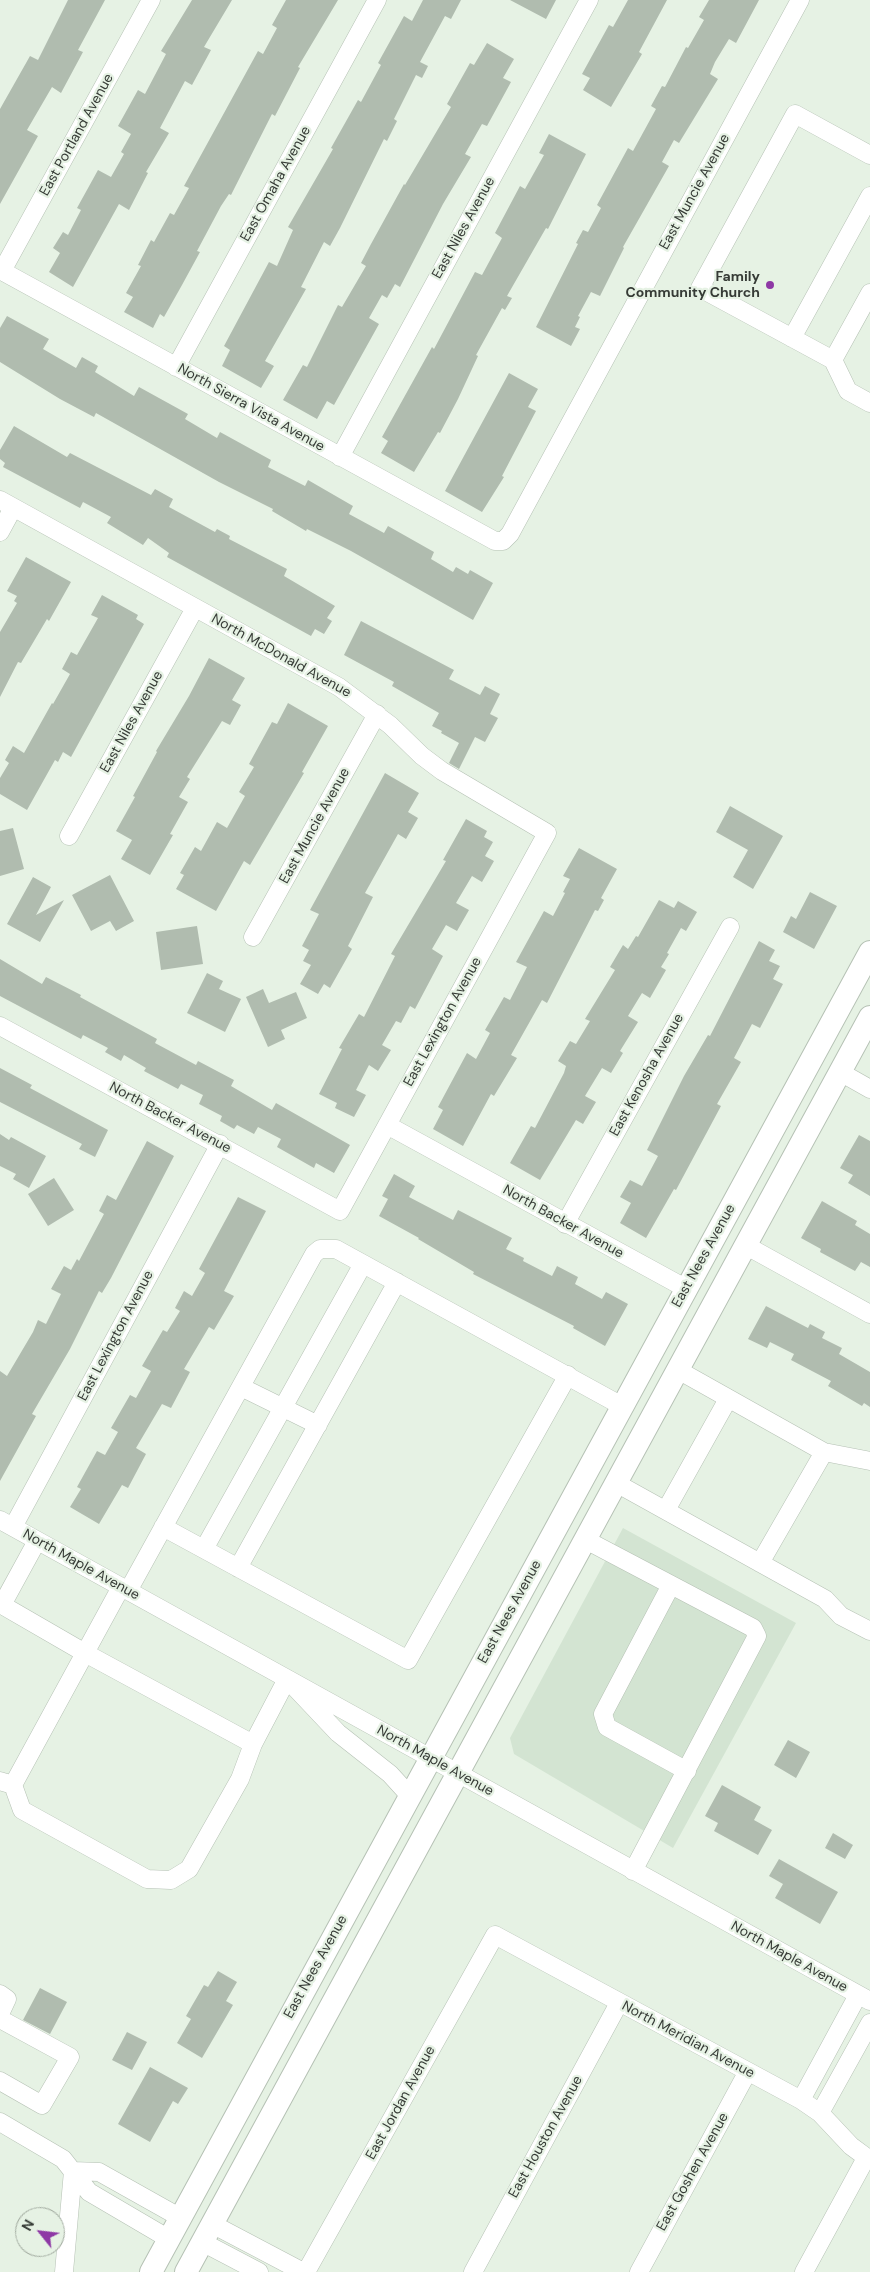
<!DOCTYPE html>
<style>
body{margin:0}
#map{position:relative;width:870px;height:2272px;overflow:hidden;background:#e6f2e4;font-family:"DM Sans",sans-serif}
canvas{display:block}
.north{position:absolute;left:15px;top:2207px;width:50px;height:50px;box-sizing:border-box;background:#e6f2e4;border:1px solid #a0a99e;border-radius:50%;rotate:299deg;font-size:14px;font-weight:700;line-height:20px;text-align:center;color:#363b36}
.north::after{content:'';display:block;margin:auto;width:18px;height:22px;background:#8e38a5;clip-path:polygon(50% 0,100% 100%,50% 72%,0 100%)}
</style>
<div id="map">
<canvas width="870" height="2272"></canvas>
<div class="north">N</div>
</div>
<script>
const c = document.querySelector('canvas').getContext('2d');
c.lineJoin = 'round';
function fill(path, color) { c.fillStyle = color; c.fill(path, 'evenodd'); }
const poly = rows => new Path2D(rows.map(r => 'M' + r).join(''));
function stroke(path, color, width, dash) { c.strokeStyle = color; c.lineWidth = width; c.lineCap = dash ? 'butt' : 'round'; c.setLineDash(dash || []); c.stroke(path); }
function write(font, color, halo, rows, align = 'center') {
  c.font = font + ' "DM Sans",sans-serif'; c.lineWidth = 4.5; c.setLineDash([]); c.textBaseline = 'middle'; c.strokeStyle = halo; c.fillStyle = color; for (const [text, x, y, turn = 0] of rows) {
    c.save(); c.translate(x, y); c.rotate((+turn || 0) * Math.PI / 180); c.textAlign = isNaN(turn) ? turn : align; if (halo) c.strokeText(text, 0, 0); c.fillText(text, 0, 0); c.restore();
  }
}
const built = poly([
 [623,1528,796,1623,673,1848,514,1754,510,1738]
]);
const building = poly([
 [68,0,105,0,78,50,83,52,61,93,52,87,27,130,38,136,0,204,0,109,30,56,38,60],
 [192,0,232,0,204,47,211,50,192,85,185,81,160,128,169,133,146,172,148,173,129,210,119,204,73,287,49,272,60,253,53,248,63,232,68,235,81,210,77,208,98,170,111,177,124,154,121,152,131,134,118,126,138,90,145,94,166,54,161,51],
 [286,0,338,0,298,67,300,68,275,116,272,114,231,195,229,194,221,206,197,251,200,252,182,285,164,317,160,314,153,328,124,312,133,297,126,293,141,266,138,265,151,240,154,242,170,213,174,215,189,188,184,186,258,51,263,54,277,28,272,25],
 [423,0,461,0,451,19,445,16,420,62,428,66,422,78,416,75,394,119,397,121,387,141,384,139,340,228,330,246,324,242,301,287,306,289,265,361,274,366,261,388,222,366,230,350,224,346,269,262,277,266,293,230,288,227,333,149,331,148,358,100,361,102,381,65,378,63,404,16,412,21],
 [510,0,556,0,546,19],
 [628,0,667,0,639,52,642,54,611,107,583,90,590,78,582,74,609,25,613,27],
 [709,0,759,0,736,43,729,39,715,62,710,74,718,79,679,143,674,140,662,162,669,166,623,247,624,248,600,296,591,292,578,316,580,317,575,327,580,329,571,346,536,327,578,244,576,243,583,230,588,232,601,208,597,205,628,148,633,151,656,109,651,106,662,86,665,87,686,47,688,48,704,20,699,17],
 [487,43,514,59,503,78,511,82,487,126,482,124,465,154,471,157,443,204,400,287,395,284,387,298,382,295,369,318,379,324,334,405,327,401,317,419,283,400,303,365,307,367,338,305,342,307,366,266,361,263,371,244,404,184,405,185,451,107,447,104,470,63,474,65],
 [549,134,586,154,548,229,546,228,507,296,512,298,505,310,502,308,476,355,478,356,458,399,440,433,438,432,414,472,381,453,388,441,382,437,432,347,434,349,475,272,482,275,502,238,495,233,520,186,525,189,544,155,539,153],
 [7,316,49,339,43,349,76,368,82,357,98,366,95,372,134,396,139,387,188,414,185,419,217,438,220,432,271,460,268,467,305,486,308,480,353,506,349,514,384,533,388,526,434,552,431,559,453,572,456,567,468,574,470,570,493,583,473,620,351,551,307,529,306,531,272,511,273,509,219,482,96,413,94,417,60,399,0,362,0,328],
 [509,373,538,389,528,407,536,411,502,476,504,477,482,512,445,491],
 [14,426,67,457,70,453,151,495,155,489,173,499,169,507,215,532,217,529,230,536,229,539,287,569,284,576,335,606,327,618,332,621,324,634,315,629,311,636,167,557,169,553,148,538,143,545,107,523,111,517,83,502,80,508,3,467,5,463,0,459,0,450],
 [26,557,71,582,49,621,47,619,21,663,18,662,0,697,0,632,17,603,14,601,17,596,7,591],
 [102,595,138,615,136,619,144,624,71,757,63,752,58,762,55,760,27,810,0,794,0,778,9,763,5,760,13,746,24,753,52,703,53,704,70,674,62,669,71,652,77,655,98,618,91,615],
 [361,621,454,670,449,679,480,695,485,686,500,694,490,714,498,718,485,742,475,737,459,769,449,763,459,743,441,733,442,731,432,726,439,713,392,686,394,682,344,655],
 [209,658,245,678,232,700,241,705,230,725,222,721,187,777,190,779,179,797,188,802,170,834,173,835,150,875,121,859,132,840,116,831,135,797,133,796,157,752,156,751,189,696],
 [288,703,328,726,302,772,304,773,250,865,244,861,216,911,176,889,184,875,180,873,195,847,201,851,217,822,227,828,245,796,239,792,254,767,249,764,272,722,277,724],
 [385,773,419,793,408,812,418,818,406,839,398,834,365,893,373,897,348,946,352,949,330,988,324,984,318,994,300,984,311,965,303,961,309,950,302,946,319,914,310,910],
 [730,806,783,836,753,889,733,877,748,850,716,832],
 [466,819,487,831,484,837,493,842,485,856,494,861,482,882,472,876,456,903,469,910,457,931,446,925,432,949,443,956,415,1009,410,1006,401,1023,396,1021,382,1045,391,1050,378,1071,369,1065,356,1090,366,1095,354,1117,335,1108,337,1103,319,1094,342,1049,339,1048,359,1014,364,1017,395,956,391,954,446,861,443,860],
 [13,828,24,869,0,876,0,831],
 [579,848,617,869,601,898,604,900,598,911,595,910,547,1003,542,1000,511,1055,517,1058,494,1096,491,1094,463,1146,433,1129,443,1110,438,1107,467,1053,476,1059,490,1033,485,1030,504,997,510,1000,527,967,516,962,544,911,553,916,565,893,563,892,570,879,563,876],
 [110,875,134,921,116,931,110,921,91,931,72,895],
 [33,877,51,887,36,915,64,900,40,942,7,924],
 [810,892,837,906,814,949,783,932,791,916,796,919],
 [659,900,674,908,678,901,697,912,686,931,681,928,667,953,669,954,661,967,666,970,650,998,642,993,628,1016,638,1022,620,1051,623,1053,611,1073,602,1068,585,1096,596,1102,583,1124,576,1120,540,1180,510,1163,531,1126,535,1128,564,1073,566,1066,558,1061,570,1041,576,1044,590,1021,585,1019,615,970,610,967,623,945,628,949,636,936,638,937],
 [197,926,203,964,161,970,156,932],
 [759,941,775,950,769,961,780,966,773,979,783,984,760,1028,752,1024,734,1058,741,1062,717,1104,721,1106,676,1190,674,1189,646,1238,620,1223,631,1203,620,1197,630,1180,642,1186,658,1156,647,1150,684,1076,708,1035,710,1036],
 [0,959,42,984,46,977,81,995,80,997,157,1039,155,1043,196,1065,198,1061,234,1080,231,1086,272,1110,276,1103,350,1145,334,1173,316,1163,314,1168,277,1147,281,1139,258,1127,254,1134,237,1125,234,1129,220,1121,222,1116,199,1104,203,1095,181,1084,178,1089,144,1071,146,1068,124,1055,121,1061,105,1052,108,1048,83,1035,81,1039,0,996],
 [207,973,223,981,219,989,241,999,225,1032,187,1013],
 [263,989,269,1003,296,992,307,1018,281,1030,285,1039,268,1047,246,997],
 [0,1068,32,1085,30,1088,108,1130,95,1157,79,1149,82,1144,0,1102],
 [0,1134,9,1140,11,1137,46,1156,29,1188,13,1179,16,1174,0,1166],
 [859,1135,870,1141,870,1196,848,1183,853,1175,840,1168],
 [147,1141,174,1156,111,1278,102,1293,99,1291,70,1349,32,1414,36,1416,0,1481,0,1371,7,1376,33,1332,38,1320,46,1324,61,1294,51,1289,64,1266,71,1270,77,1259,79,1261,104,1214,99,1211,107,1195,116,1200],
 [394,1174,415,1186,409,1197,453,1220,458,1210,512,1238,506,1249,524,1258,523,1261,552,1276,557,1266,578,1277,575,1284,602,1299,606,1292,628,1304,605,1346,573,1328,574,1326,473,1274,474,1272,418,1239,419,1238,379,1216,388,1199,382,1196],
 [54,1178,74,1210,48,1226,28,1194],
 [238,1197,266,1211,224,1291,234,1296,214,1330,209,1327,184,1369,190,1372,171,1408,162,1404,136,1448,146,1454,128,1488,122,1485,99,1524,70,1507,81,1489,77,1487,97,1451,105,1455,118,1432,111,1428,130,1395,136,1398,151,1371,142,1366,163,1330,167,1332,180,1311,175,1308,184,1291,192,1296,205,1273,199,1269],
 [822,1201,857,1221,855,1225,870,1234,870,1267,861,1262,855,1271,820,1252,821,1249,801,1238],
 [766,1306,808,1328,810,1324,825,1332,822,1338,842,1348,839,1354,870,1372,870,1407,864,1403,862,1406,828,1386,831,1381,791,1360,794,1354,770,1342,767,1348,748,1339],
 [788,1740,810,1752,796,1778,774,1765],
 [722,1785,761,1807,754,1820,772,1830,758,1855,714,1831,718,1823,705,1816],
 [833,1833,853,1845,845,1859,825,1848],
 [779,1859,838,1892,820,1924,775,1898,783,1884,769,1876],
 [218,1971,237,1982,226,2001,233,2005,202,2058,177,2043,191,2019,186,2016,204,1985,208,1987],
 [40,1988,67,2002,50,2034,23,2020],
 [127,2032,147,2042,132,2070,112,2060],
 [150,2067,188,2088,178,2104,173,2101,150,2142,118,2124]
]);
const minor = poly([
 [870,155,795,114,700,288,833,360,848,391,870,403],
 [0,270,495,541,503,541,510,534,800,0],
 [2,271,151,0],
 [792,338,870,196],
 [833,360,870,293],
 [176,367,377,0],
 [340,457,589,0],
 [0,500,339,687,390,725,422,756,442,771,547,833,340,1211,0,1026],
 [0,532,13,508],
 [69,836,195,608],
 [253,937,377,714],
 [840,1072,870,1089],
 [387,1125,687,1289],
 [565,1224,730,927],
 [745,1245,870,1314],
 [678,1370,824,1452,760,1563],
 [241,1387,318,1425],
 [824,1452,870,1461],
 [616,1483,825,1599,841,1616,870,1631],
 [666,1510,728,1399],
 [0,1520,870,2001],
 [13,1527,220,1144],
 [163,1527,408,1660,568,1375],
 [586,1540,753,1628,757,1636,633,1871],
 [37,1541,2,1605,85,1653,121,1587],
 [204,1549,363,1264],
 [238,1568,397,1282],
 [671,1585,603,1714,607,1727,687,1771],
 [128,1591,314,1254,320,1249,336,1249,622,1406],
 [0,1781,13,1785,85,1653,253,1744],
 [13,1785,22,1810,147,1879,171,1880,189,1869,240,1779,253,1744,287,1679,338,1733,390,1774,410,1796],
 [0,1994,7,1999,0,2014],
 [0,2019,70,2057,42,2105,0,2081],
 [801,2100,858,1995],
 [820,2113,870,2023],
 [0,2122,63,2159,89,2192,169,2239],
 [73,2171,99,2172,181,2218],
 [212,2224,303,2272],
 [202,2242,259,2272],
 [64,2272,73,2171],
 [306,2272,495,1935,801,2100,820,2113,851,2146,870,2160],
 [473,2272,619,2003],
 [639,2272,747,2073],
 [804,2272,866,2158]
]);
const major = poly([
 [151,2272,870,952],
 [186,2272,870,1017]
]);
const markers = [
 [770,285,5,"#8e38a5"]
];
const streetNames = [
 ["East Portland Avenue",77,135,-61],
 ["East Omaha Avenue",276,184,-61],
 ["East Muncie Avenue",695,192,-61],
 ["East Niles Avenue",464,228,-61],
 ["North Sierra Vista Avenue",251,408,29],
 ["North McDonald Avenue",281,656,29],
 ["East Niles Avenue",132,722,-61],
 ["East Muncie Avenue",315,826,-61],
 ["East Lexington Avenue",443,1022,-61],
 ["East Kenosha Avenue",647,1075,-61],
 ["North Backer Avenue",170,1118,28],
 ["North Backer Avenue",563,1222,29],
 ["East Nees Avenue",704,1256,-61],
 ["East Lexington Avenue",116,1336,-62],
 ["North Maple Avenue",81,1565,29],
 ["East Nees Avenue",510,1612,-61],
 ["North Maple Avenue",435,1761,29],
 ["North Maple Avenue",789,1957,29],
 ["East Nees Avenue",316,1967,-61],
 ["North Meridian Avenue",688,2040,28],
 ["East Jordan Avenue",401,2103,-61],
 ["East Houston Avenue",546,2137,-61],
 ["East Goshen Avenue",693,2172,-61]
];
const poiNames = [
 ["Family",760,277],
 ["Community Church",760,293]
];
fill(built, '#d3e4d2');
fill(building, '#b0bcaf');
stroke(minor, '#b5c1b4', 19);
stroke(major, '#b5c1b4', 24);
stroke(minor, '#fff', 18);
stroke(major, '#fff', 22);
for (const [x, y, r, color] of markers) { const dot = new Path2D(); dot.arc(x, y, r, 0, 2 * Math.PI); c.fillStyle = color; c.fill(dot); stroke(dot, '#e6f2e4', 2); }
write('14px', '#363b36', '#e6f2e4', streetNames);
write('bold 14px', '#363b36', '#e6f2e4', poiNames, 'right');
</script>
